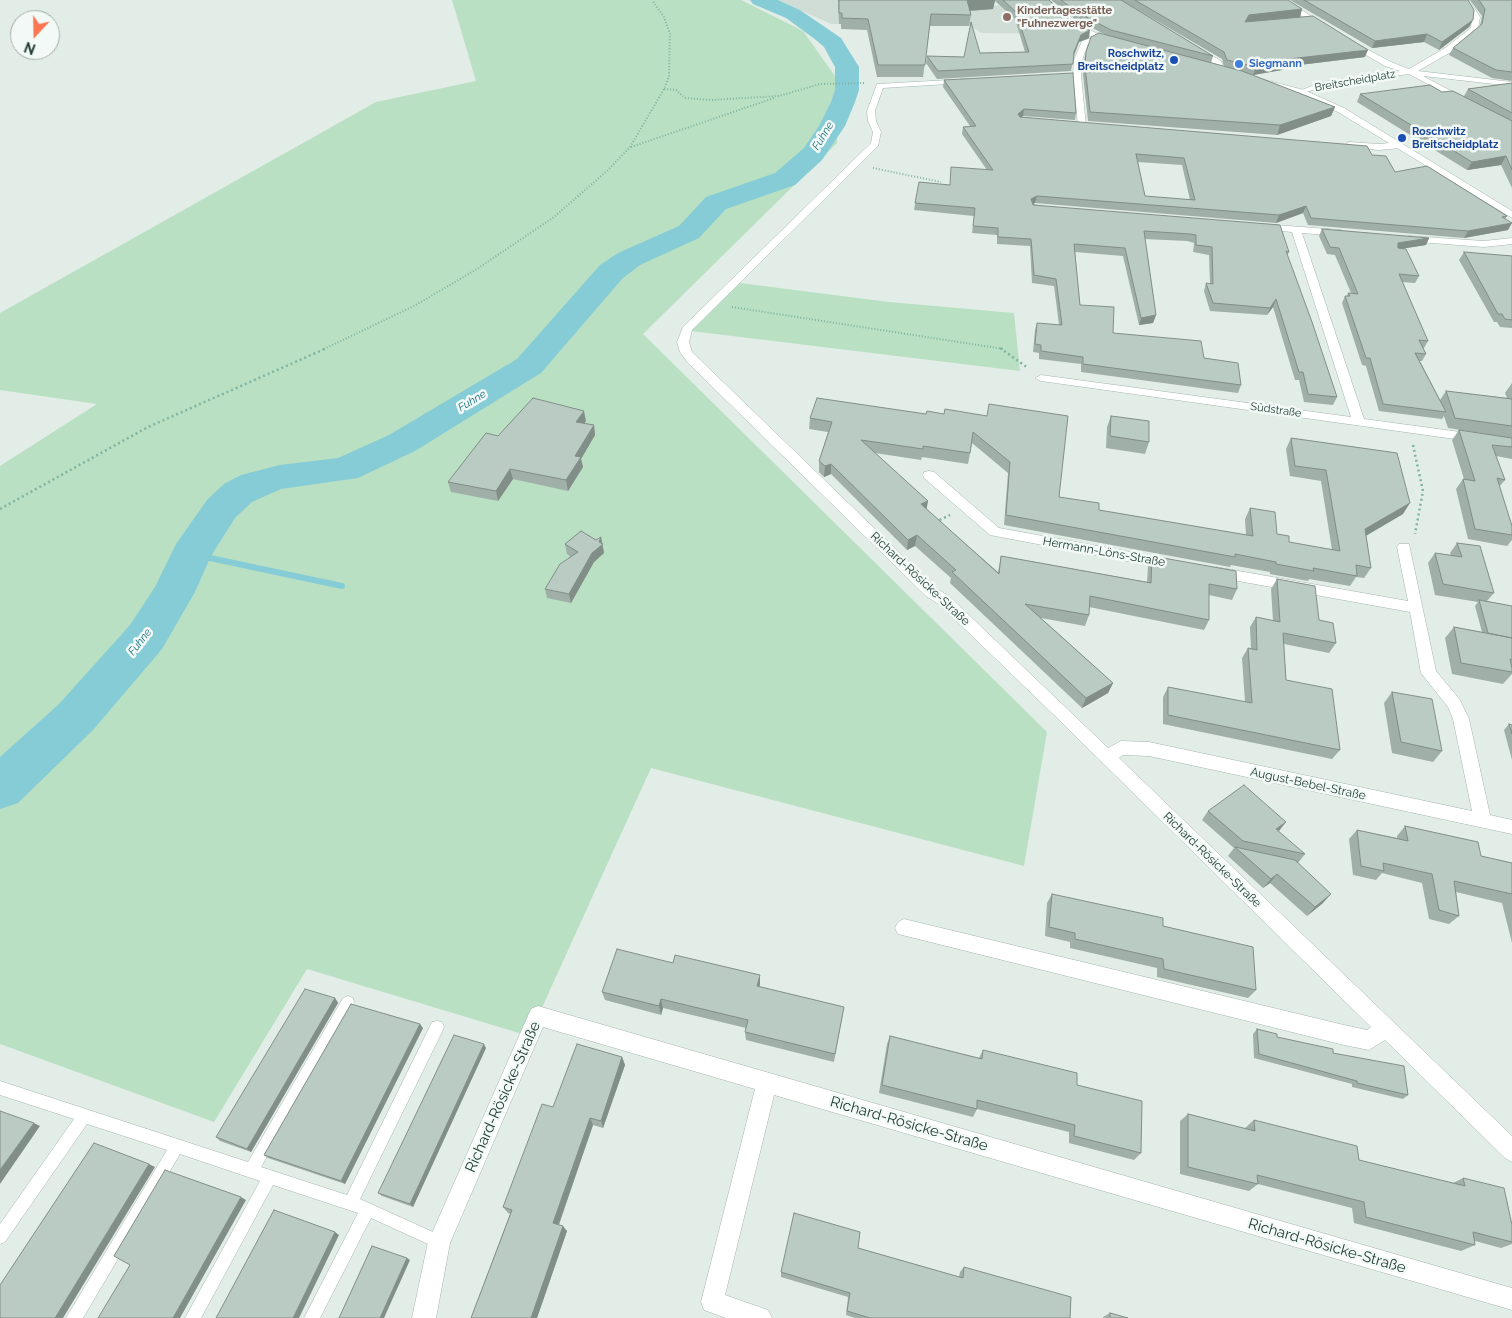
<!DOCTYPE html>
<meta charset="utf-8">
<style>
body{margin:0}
#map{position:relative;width:1512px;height:1318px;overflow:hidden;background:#e2ede8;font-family:Raleway,sans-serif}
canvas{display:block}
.north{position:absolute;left:10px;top:10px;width:50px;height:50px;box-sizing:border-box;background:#f3f9f6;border:1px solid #9fafa9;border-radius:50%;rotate:201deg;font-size:14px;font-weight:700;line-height:20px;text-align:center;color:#213f36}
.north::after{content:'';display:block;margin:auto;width:18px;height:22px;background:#fb7652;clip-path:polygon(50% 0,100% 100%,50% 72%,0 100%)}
</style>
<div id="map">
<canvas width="1512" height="1318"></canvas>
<div class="north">N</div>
</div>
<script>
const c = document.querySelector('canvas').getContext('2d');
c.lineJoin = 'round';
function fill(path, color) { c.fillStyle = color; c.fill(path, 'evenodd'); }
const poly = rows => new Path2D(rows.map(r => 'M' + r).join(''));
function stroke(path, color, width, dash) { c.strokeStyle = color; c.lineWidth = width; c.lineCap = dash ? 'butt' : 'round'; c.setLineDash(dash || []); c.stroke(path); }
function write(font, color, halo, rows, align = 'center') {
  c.font = font + ' Raleway,sans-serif'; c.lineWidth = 5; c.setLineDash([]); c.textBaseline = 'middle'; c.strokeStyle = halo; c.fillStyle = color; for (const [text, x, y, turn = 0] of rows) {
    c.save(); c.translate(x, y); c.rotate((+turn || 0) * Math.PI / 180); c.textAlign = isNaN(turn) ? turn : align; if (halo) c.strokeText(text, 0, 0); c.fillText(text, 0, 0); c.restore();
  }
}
const built = poly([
 [778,0,964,0,966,8,1030,3,1063,34,981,33,971,26,831,24]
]);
const green = poly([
 [452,0,741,0,803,31,835,76,837,143,643,334,1047,732,1024,866,651,768,529,1036,307,969,214,1122,0,1044,0,466,97,404,0,390,0,313,376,102,476,81],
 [740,283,889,302,1014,313,1020,371,691,331]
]);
const stream = poly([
 [191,554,342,586]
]);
const river = poly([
 [750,0,778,0,800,10,841,38,859,67,859,90,855,102,845,126,822,160,795,185,726,209,699,238,640,265,622,279,541,373,415,451,358,478,281,489,252,502,235,518,211,556,195,592,162,649,93,730,18,803,0,809,0,757,59,704,130,625,155,587,176,544,207,500,224,484,241,475,280,465,338,458,389,435,517,359,600,265,618,253,679,226,706,197,775,173,804,148,819,126,831,102,835,90,835,67,824,47,816,40,786,18,753,4,750,0]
]);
const pathFar1 = poly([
 [664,89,676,90,685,98,711,100,779,96,820,84,865,83],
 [631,147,774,98],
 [873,168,941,182],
 [732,307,1004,349],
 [324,349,414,306,477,269,554,217,608,170,630,147,664,89,669,76,670,34,664,17,652,0]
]);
const path = poly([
 [1000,348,1028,368],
 [1413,445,1423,491,1415,534],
 [0,509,148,427,327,348],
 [935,522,950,515]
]);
const lane = poly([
 [348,996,353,998,354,1002,353,1006,261,1167,347,1195,432,1022,437,1021,442,1022,444,1027,442,1032,360,1199,444,1237,446,1242,444,1247,439,1249,371,1218,320,1318,304,1318,358,1213,273,1185,201,1318,185,1318,260,1181,180,1154,83,1318,66,1318,167,1150,87,1124,5,1242,0,1244,0,1224,74,1119,0,1095,0,1081,248,1162,343,998,348,996]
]);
const street = poly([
 [1278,0,1286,0,1328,27,1321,29,1278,0],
 [1463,0,1469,0,1480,17,1478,29,1451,52,1418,71,1512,82,1512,86,1423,76,1466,99,1467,101,1463,103,1409,74,1324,86,1301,94,1297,92,1322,82,1400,71,1385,66,1347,44,1346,42,1350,40,1391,62,1409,69,1445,48,1471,28,1472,17,1463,0],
 [1098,36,1102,38,1088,44,1082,60,1081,75,1086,126,1082,129,1078,126,1073,75,1074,60,1082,41,1098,36],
 [1192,47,1198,47,1221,61,1223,66,1219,72,1213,72,1215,64,1192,51,1192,47],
 [967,79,968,81,964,83,883,88,875,111,876,121,881,132,878,146,692,330,689,342,692,352,936,588,950,597,1108,748,1121,741,1149,742,1472,811,1453,719,1448,707,1421,673,1410,612,1216,577,1209,572,1216,567,1408,601,1397,547,1399,544,1409,544,1436,671,1460,700,1469,719,1490,815,1512,820,1512,834,1149,756,1123,755,1119,758,1512,1136,1512,1162,1505,1158,1385,1040,1369,1050,1344,1045,898,934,895,928,898,922,904,919,1344,1025,1367,1030,1371,1027,1053,714,940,605,926,596,688,363,680,352,677,342,683,327,871,143,873,132,868,121,867,111,877,84,967,79],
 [1349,142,1379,144,1400,142,1404,145,1400,148,1379,150,1346,147,1345,145,1349,142],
 [1262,224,1341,230,1346,233,1341,236,1302,233,1364,419,1512,439,1512,447,1041,381,1035,378,1041,375,1351,417,1292,232,1259,229,1259,225,1262,224],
 [1409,236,1484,241,1512,238,1512,244,1484,247,1406,241,1404,239,1409,236],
 [929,471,934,472,999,528,1169,559,1176,564,1169,569,990,535,924,478,923,475,924,472,929,471],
 [538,1006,1512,1288,1512,1310,774,1095,725,1295,768,1310,772,1318,726,1318,704,1310,701,1302,755,1089,543,1027,450,1243,436,1318,412,1318,428,1242,531,1009,538,1006]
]);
const secondary = poly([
 [1042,0,1049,0,1082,26,1116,43,1109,45,1076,30,1042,0],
 [1261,79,1304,90,1344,108,1512,211,1512,218,1338,112,1298,94,1258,83,1257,81,1261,79]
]);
const wall = poly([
 [838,0,1049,0,1089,38,1079,42,1074,56,1071,71,937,79,926,63,927,56,964,57,980,53,1025,52,1015,19,995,1,993,9,970,11,971,15,969,26,930,26,923,77,877,77,867,30,841,29,841,24,839,24],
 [1051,0,1121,0,1213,56,1211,63,1224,67,1222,59,1121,0,1288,0,1302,9,1300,17,1365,57,1283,67,1282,70,1253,75,1245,72,1335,107,1331,116,1277,135,1088,121,1083,75,1084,60,1086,52,1106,35,1075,19],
 [1290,0,1468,0,1473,20,1469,27,1439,50,1424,42,1372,48],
 [1470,0,1512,0,1512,81,1492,78,1449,55,1453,48,1480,26,1482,16],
 [944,80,1076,113,1075,120,1023,116,1022,117,1372,155,1395,172,1507,216,1505,219,1508,230,1464,238,1308,225,1303,213,1276,223,1035,203,1033,204,1289,252,1287,256,1337,397,1333,405,1304,402,1299,380,1295,380,1273,307,1267,315,1210,311,1204,291,1206,283,1210,284,1209,255,1193,252,1194,243,1187,241,1145,239,1156,315,1153,323,1139,325,1123,256,1075,252,1080,305,1113,333,1204,358,1241,385,1238,393,1081,372,1081,364,1039,359,1039,353,1033,352,1035,330,1037,323,1059,325,1054,286,1032,283,1030,246,997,244,997,235,972,233,974,216,914,210,919,182,949,185,987,170,962,134,963,127,970,126,943,87],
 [1138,162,1182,165,1190,200,1145,196],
 [1512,83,1512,188,1501,165,1467,170,1357,102,1360,94,1442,92,1464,96,1468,89],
 [1322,229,1429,238,1426,245,1404,248,1419,276,1415,283,1402,282,1428,341,1424,348,1423,348,1426,354,1422,361,1420,361,1440,400,1446,391,1507,398,1505,393,1512,383,1512,438,1448,428,1444,416,1442,419,1379,411,1366,366,1362,365,1342,303,1345,296,1347,296,1348,293,1351,293,1335,255,1327,254,1319,236],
 [1464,252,1512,256,1512,328,1500,327,1497,322,1494,322,1459,260],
 [945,409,1059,497,1099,510,1246,535,1245,519,1250,508,1277,534,1289,542,1332,550,1321,481,1290,476,1286,449,1291,438,1403,514,1366,535,1371,568,1364,578,1356,577,1350,586,1309,579,1308,581,1270,574,1270,572,1231,565,1230,567,1004,525,1008,473,972,443,968,464,922,457,921,460,875,453,928,501,926,509,998,572,1001,556,1147,582,1148,567,1152,556,1237,589,1232,600,1209,595,1209,620,1204,630,1089,607,1089,615,1085,626,1041,618,1113,683,1108,693,1082,708,950,583,951,578,915,546,907,550,831,474,824,477,819,472,819,461,828,432,809,429,810,418,944,414],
 [1111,416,1149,442,1145,454,1106,448,1107,427],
 [586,421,584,423,594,425,595,435,581,459,583,467,568,491,513,479,498,501,451,492,448,482,498,436],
 [1459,430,1512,438,1512,459,1496,456,1505,480,1499,487,1512,526,1512,540,1507,546,1468,539,1456,489,1463,479,1464,479,1452,440],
 [601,537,604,553,594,562,571,603,547,598,545,589,571,557,567,554,565,544,596,540],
 [1457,543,1494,593,1487,601,1512,606,1512,674,1503,684,1452,674,1445,638,1454,627,1482,632,1475,606,1478,602,1435,595,1428,563,1435,553,1451,555,1450,553],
 [1277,579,1319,620,1336,643,1329,653,1284,644,1286,680,1340,750,1332,759,1163,724,1163,697,1168,687,1245,702,1242,658,1248,648,1251,649,1250,627,1256,617,1273,621,1271,589],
 [1392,692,1442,751,1433,762,1392,753,1384,703],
 [1509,724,1512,725,1512,760,1504,730],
 [1208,811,1278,832,1305,854,1298,863,1323,903,1307,916,1270,883,1263,888,1228,856,1234,848,1202,820],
 [1405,826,1481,856,1512,863,1512,943,1502,903,1456,892,1459,916,1449,924,1429,919,1422,883,1382,873,1376,880,1353,875,1349,839,1357,830,1397,838,1397,836],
 [1052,894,1163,926,1256,990,1248,998,1157,977,1157,968,1070,948,1070,942,1045,936,1047,903],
 [760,984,759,987,844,1007,834,1062,746,1040,745,1032,746,1028,663,1008,661,1015,605,1000,602,992],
 [335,998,338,1003,251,1152,220,1141,216,1137],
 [423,1028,345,1184,268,1158,264,1155],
 [1257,1029,1277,1037,1333,1053,1408,1095,1403,1099,1352,1087,1352,1084,1254,1058,1253,1034],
 [890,1036,979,1058,983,1050,1077,1085,1141,1153,1134,1160,1069,1143,1069,1132,977,1109,973,1117,879,1093,887,1044],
 [486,1048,413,1207,382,1196,378,1193],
 [622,1057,625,1065,603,1128,593,1125,559,1225,567,1231,537,1318,471,1318,510,1214,508,1213,503,1207,553,1107],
 [1188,1114,1245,1129,1245,1128,1254,1120,1359,1160,1453,1183,1463,1178,1512,1225,1512,1244,1501,1248,1475,1241,1475,1245,1461,1251,1354,1223,1352,1208,1258,1184,1249,1191,1180,1174,1180,1121],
 [858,1248,959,1277,960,1272,964,1267,1070,1318,855,1318,846,1315,848,1297,781,1277,781,1272],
 [1110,1313,1128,1318,1103,1318,1103,1317]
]);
const shadedWall = poly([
 [967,0,995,0,993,9,965,11],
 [1302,9,1300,17,1245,22,1249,15],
 [1473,20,1469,27,1439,50,1442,42],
 [1090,30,1089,38,1079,42,1072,59,1074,52,1081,35],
 [1427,34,1424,42,1372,48,1375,41],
 [1368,50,1365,57,1283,67,1282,70,1253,75,1256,67,1280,60],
 [1335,107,1331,116,1277,135,1280,125],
 [1024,109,1023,116,1017,121,1018,114],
 [1506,156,1501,165,1467,170,1472,162],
 [1037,196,1035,203,1029,206,1031,199],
 [1306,206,1303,213,1276,223,1279,215],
 [1512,223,1508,230,1464,238,1468,231],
 [1429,238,1426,245,1395,250,1398,243],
 [1276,299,1273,307,1267,315,1270,308],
 [1156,315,1153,323,1139,325,1141,318],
 [584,411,586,421,577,432,576,422],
 [594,425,595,435,581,459,583,467,568,491,566,480,575,456],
 [831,464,831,474,824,477,825,466],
 [510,469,513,479,498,501,496,491],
 [928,501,926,512,921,504],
 [1410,503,1403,514,1359,540,1365,529],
 [917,535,915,546,907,550,908,540],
 [601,537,604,553,594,562,571,603,569,594],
 [1113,683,1108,693,1082,708,1086,698],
 [1286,822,1279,831,1276,829],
 [1277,874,1270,883,1263,888,1271,879],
 [1331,894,1323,903,1307,916,1315,907],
 [760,975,760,984,757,995,757,986],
 [335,998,338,1003,251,1152,247,1149],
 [661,999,663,1008,661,1015,659,1006],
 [420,1024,423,1028,345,1184,341,1181],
 [484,1044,486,1048,413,1207,410,1204],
 [622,1057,625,1065,603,1128,601,1121],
 [590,1118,593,1125,557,1229,553,1223],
 [34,1123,40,1126,0,1184,0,1170],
 [149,1164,155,1167,63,1318,55,1318],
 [241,1197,246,1200,180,1318,173,1318],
 [563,1226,567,1231,537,1318,531,1318],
 [335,1232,339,1235,299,1318,293,1318],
 [407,1258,410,1260,384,1318,380,1318]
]);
const building = poly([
 [839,0,971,0,967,0,971,15,931,14,925,65,878,65,868,19,842,18,842,13,839,13,839,0],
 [1003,0,1049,0,1068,19,1090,30,1081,35,1074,52,1073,64,938,71,927,56,964,57,971,22,980,53,1029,52,1016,12,1003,0],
 [1061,0,1121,0,1213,56,1111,30,1077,12,1061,0],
 [1135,0,1288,0,1302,9,1249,15,1245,22,1313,16,1368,50,1280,60,1285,63,1256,67,1227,60,1224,52,1135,0],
 [1304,0,1468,0,1474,10,1473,20,1442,42,1427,34,1375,41,1304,0],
 [1479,0,1512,0,1512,72,1496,70,1453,48,1482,24,1485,9,1479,0],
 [1099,33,1242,71,1335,107,1280,125,1090,112,1085,66,1086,52,1091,37,1099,33],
 [1073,73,1076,113,1024,109,1018,114,1020,117,1367,146,1372,155,1386,156,1395,172,1427,166,1507,216,1502,217,1512,223,1468,231,1311,218,1306,206,1279,215,1037,196,1031,199,1033,205,1280,225,1289,252,1286,251,1312,322,1337,397,1308,394,1303,372,1299,372,1276,299,1270,308,1213,303,1206,283,1213,284,1212,247,1196,245,1196,235,1190,234,1144,231,1156,315,1141,318,1125,248,1074,244,1080,305,1114,307,1113,333,1201,341,1204,358,1238,363,1241,385,1083,364,1083,357,1041,351,1041,345,1035,344,1037,323,1062,325,1056,279,1034,275,1031,239,998,237,998,228,973,226,975,208,915,203,919,182,950,185,951,167,993,170,963,127,976,126,944,80,1073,73],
 [1136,154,1184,158,1195,200,1145,196,1136,154],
 [1512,83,1512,113,1468,89,1512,83],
 [1430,85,1442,92,1453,91,1512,121,1512,170,1506,156,1472,162,1360,94,1430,85],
 [1322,229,1429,238,1398,243,1398,248,1406,249,1419,276,1399,274,1428,341,1419,340,1426,354,1415,353,1446,412,1383,404,1370,358,1366,358,1345,296,1350,296,1348,293,1358,294,1339,248,1330,247,1322,229],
 [1464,252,1512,256,1512,320,1505,319,1502,314,1498,314,1464,252],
 [1446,391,1512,399,1512,426,1455,418,1446,391],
 [533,398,584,411,576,422,594,425,575,456,581,457,566,480,510,469,496,491,448,482,486,433,498,436,533,398],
 [817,398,926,414,927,411,944,414,945,409,987,416,989,404,1068,416,1059,497,1099,503,1099,510,1253,536,1250,508,1275,512,1277,534,1289,536,1289,542,1340,551,1326,470,1295,466,1291,438,1397,453,1410,503,1365,529,1371,568,1356,565,1357,576,1313,568,1314,571,1276,564,1276,562,1235,554,1235,557,1006,515,1010,462,973,432,970,453,923,446,923,449,861,440,928,501,921,504,999,574,1001,556,1151,583,1152,556,1236,571,1237,589,1209,584,1209,620,1090,596,1089,615,1025,604,1113,683,1086,698,952,572,956,570,917,535,908,540,831,464,825,466,819,461,832,422,810,418,817,398],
 [1111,416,1149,421,1149,442,1110,436,1111,416],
 [1459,430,1512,438,1512,447,1492,445,1505,480,1497,478,1512,526,1512,535,1475,529,1463,479,1475,481,1459,430],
 [581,531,596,540,601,537,599,542,603,544,592,553,569,594,545,589,560,564,578,552,565,544,581,531],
 [1457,543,1480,546,1494,593,1443,584,1435,553,1462,557,1457,543],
 [1277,579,1315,586,1319,620,1333,623,1336,643,1283,633,1286,680,1332,689,1340,750,1168,715,1168,687,1252,703,1248,648,1257,650,1256,617,1280,622,1277,579],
 [1479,600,1512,606,1512,638,1488,633,1479,600],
 [1454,627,1512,638,1512,660,1510,659,1512,668,1512,672,1461,663,1454,627],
 [1392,692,1432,699,1442,751,1401,742,1392,692],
 [1509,724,1512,725,1512,734,1509,724],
 [1244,785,1286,822,1276,829,1305,854,1243,841,1208,811,1244,785],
 [1405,826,1478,842,1481,856,1512,863,1512,894,1454,881,1459,916,1439,910,1432,874,1383,863,1384,871,1361,866,1357,830,1408,841,1405,826],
 [1235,847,1295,860,1331,894,1315,907,1277,874,1271,879,1235,847],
 [1052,894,1163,918,1163,926,1253,947,1256,990,1164,969,1163,959,1075,939,1075,933,1049,927,1052,894],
 [617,949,673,963,675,955,760,975,757,986,844,1007,835,1054,745,1032,748,1020,661,999,659,1006,602,992,617,949],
 [305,989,335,998,247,1149,216,1137,305,989],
 [351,1004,420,1024,341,1181,264,1155,351,1004],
 [1257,1029,1277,1034,1277,1037,1333,1049,1333,1053,1404,1066,1408,1095,1357,1083,1357,1081,1259,1054,1257,1029],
 [454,1035,484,1044,410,1204,378,1193,454,1035],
 [890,1036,982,1059,983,1050,1077,1073,1077,1085,1142,1101,1141,1153,1074,1136,1075,1125,977,1100,977,1109,882,1085,890,1036],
 [577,1044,622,1057,601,1121,590,1118,566,1186,553,1223,563,1226,531,1318,471,1318,512,1210,503,1207,542,1104,553,1107,577,1044],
 [0,1111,34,1123,0,1170,0,1111],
 [1188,1114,1255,1131,1254,1120,1357,1146,1359,1160,1465,1186,1463,1178,1504,1188,1512,1225,1512,1242,1473,1232,1475,1245,1366,1217,1364,1202,1257,1175,1258,1184,1188,1167,1188,1114],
 [94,1143,149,1164,55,1318,0,1318,0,1285,94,1143],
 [165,1170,241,1197,173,1318,98,1318,130,1265,114,1256,165,1170],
 [274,1210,335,1232,293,1318,216,1318,274,1210],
 [794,1213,860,1232,858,1248,963,1278,964,1267,1071,1297,1070,1318,870,1318,847,1311,850,1293,781,1272,794,1213],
 [372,1246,407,1258,380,1318,339,1318,372,1246],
 [1110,1313,1128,1318,1110,1318,1110,1313]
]);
const markers = [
 [1007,17,5,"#8d6e63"],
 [1174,60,5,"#1a4fb4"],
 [1239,64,5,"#3f7fe0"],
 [1402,138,5,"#1a4fb4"]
];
const farEducationnames = [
 ["Kindertagesstätte",1017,11],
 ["\"Fuhnezwerge\"",1017,24]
];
const farTransitnames = [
 ["Roschwitz,",1164,54],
 ["Breitscheidplatz",1164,67],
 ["Roschwitz",1412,132,"left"],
 ["Breitscheidplatz",1412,145,"left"]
];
const farShopnames = [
 ["Siegmann",1249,64]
];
const farStreetnames = [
 ["Breitscheidplatz",1355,81,-10],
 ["Südstraße",1276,410,8]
];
const farWaternames = [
 ["Fuhne",823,136,-59],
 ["Fuhne",472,401,-31],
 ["Fuhne",140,642,-52]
];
const streetNames = [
 ["Hermann-Löns-Straße",1104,552,10],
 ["Richard-Rösicke-Straße",920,579,43],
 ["August-Bebel-Straße",1308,784,12],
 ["Richard-Rösicke-Straße",1212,860,44]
];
const nearStreetnames = [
 ["Richard-Rösicke-Straße",503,1097,-66],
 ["Richard-Rösicke-Straße",909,1124,16],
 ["Richard-Rösicke-Straße",1327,1246,16]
];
fill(built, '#d0ddd7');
fill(green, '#b9e0c2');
stroke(stream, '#86ccd6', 6);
fill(river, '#86ccd6');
stroke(lane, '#a4b5af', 1);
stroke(street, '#a4b5af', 1);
stroke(secondary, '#9fbaaf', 1);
stroke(pathFar1, '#80b3a1', 2, [1, 2]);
stroke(path, '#80b3a1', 2.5, [2, 3]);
fill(lane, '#fff');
fill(street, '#fff');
fill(secondary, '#fff');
fill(wall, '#a0afa8');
fill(shadedWall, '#828e88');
fill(building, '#bacbc3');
stroke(building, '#828e88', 1);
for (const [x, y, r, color] of markers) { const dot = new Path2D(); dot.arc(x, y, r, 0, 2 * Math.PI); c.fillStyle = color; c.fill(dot); stroke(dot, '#f3f9f6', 2); }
write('bold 11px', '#785e54', '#f3f9f6', farEducationnames, 'left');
write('bold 11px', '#164399', '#f3f9f6', farTransitnames, 'right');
write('bold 11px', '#366cbe', '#f3f9f6', farShopnames, 'left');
write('11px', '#213f36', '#f3f9f6', farStreetnames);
write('italic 11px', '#16717f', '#f3f9f6', farWaternames);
write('12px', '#213f36', '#f3f9f6', streetNames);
write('15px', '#213f36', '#f3f9f6', nearStreetnames);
</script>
